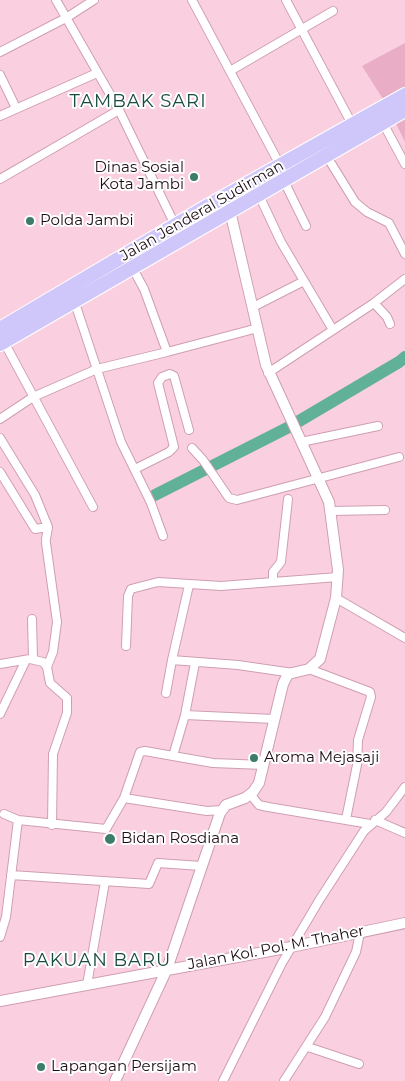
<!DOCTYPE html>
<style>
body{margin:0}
canvas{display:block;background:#fad0e1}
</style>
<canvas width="405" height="1081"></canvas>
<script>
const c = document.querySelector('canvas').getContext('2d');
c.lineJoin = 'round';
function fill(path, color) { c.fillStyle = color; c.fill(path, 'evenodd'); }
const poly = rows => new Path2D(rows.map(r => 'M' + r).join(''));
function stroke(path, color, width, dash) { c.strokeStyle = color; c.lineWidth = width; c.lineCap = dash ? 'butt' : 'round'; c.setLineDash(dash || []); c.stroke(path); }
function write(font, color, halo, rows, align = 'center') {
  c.font = font + ' Montserrat,sans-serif'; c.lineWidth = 4; c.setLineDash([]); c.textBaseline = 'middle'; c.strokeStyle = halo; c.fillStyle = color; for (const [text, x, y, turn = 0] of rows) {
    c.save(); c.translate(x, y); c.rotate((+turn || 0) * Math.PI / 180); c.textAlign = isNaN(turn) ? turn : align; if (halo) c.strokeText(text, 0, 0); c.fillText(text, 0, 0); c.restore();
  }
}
const green = poly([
 [405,43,405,142,388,107,362,66]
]);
const river = poly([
 [155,495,289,427,399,362,405,357]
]);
const minor = poly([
 [56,0,119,110,175,225],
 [192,0,280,165],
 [286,0,353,126],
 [0,52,66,18,94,0],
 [230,71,333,11],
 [0,75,16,108],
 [0,116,97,73],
 [383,123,405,164],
 [326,155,355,202,367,212,389,223,405,254],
 [0,179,119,110],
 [283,179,306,226],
 [258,193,281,242,333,330],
 [74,300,121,442,151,503,163,536],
 [374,303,387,317,390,324],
 [253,307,304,281],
 [4,342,93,507],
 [167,352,258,328],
 [268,373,374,303,405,279],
 [0,419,33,397,97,369,167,352,144,289,132,267],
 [0,438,35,495,48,527,46,539],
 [301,442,378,426],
 [192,448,203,460,229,498,237,500,399,457],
 [135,469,169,452,174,447,158,383,162,377,170,374,174,376,189,430],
 [0,472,35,529,48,527],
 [331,511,385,510],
 [46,543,57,622,53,652,47,667],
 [273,582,273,572,281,562,288,499],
 [189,585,172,660,238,665,293,673],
 [336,598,405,638],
 [32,619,33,659],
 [126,646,128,596,131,589,158,582,221,586,338,577],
 [0,664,30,659,43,662,47,667,50,683,67,698,67,713,53,754,52,825],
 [309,669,370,692,371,697,358,740,357,765,346,819],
 [166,693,172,660],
 [0,714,26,660],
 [185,715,274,719],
 [173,756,213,763,264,765],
 [250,794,259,805,268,807,370,824],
 [124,798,207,811,222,810],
 [4,814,18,820],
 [375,820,405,833],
 [11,875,149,884,158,863,201,866],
 [0,937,6,917,18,820,106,829,124,798,140,752,145,751,173,756,185,715,195,663],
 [87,985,105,882],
 [308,1047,359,1064],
 [223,1081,282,963,320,899,364,831,386,812,405,787],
 [284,1081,325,1017,356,952,360,933]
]);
const tertiary = poly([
 [0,1001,291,947,405,923],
 [115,1081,167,969,220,813,226,805,245,798,253,792,259,783,283,684,288,674,309,669,320,659,336,598,338,570,329,502,266,365,230,211]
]);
const trunk = poly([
 [0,329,206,207,405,95],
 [0,344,405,110]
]);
const markers = [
 [194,177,5,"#3d7c6a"],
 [30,221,5,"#3d7c6a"],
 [254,758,5,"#3d7c6a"],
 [110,839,6,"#3d7c6a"],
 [41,1067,5,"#3d7c6a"]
];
const poiNames = [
 ["Dinas Sosial",184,168,"right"],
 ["Kota Jambi",184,185,"right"],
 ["Polda Jambi",40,221],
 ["Aroma Mejasaji",264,758],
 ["Bidan Rosdiana",121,839],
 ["Lapangan Persijam",51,1067]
];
const streetNames = [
 ["Jalan Jenderal Sudirman",202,211,-30],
 ["Jalan Kol. Pol. M. Thaher",276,948,-11]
];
const quarterNames = [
 ["TAMBAK SARI",138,102],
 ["PAKUAN BARU",97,961]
];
fill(green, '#e9adc6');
stroke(river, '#61b198', 12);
stroke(minor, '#cf9eb2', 10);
stroke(tertiary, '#cf9eb2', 12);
stroke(trunk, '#fff', 16);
stroke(minor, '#fff', 8);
stroke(tertiary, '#fff', 10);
stroke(trunk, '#cfc6fa', 14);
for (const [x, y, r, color] of markers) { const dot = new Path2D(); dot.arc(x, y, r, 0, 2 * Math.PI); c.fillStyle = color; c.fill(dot); stroke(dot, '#fefefe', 2); }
write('15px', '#1e0d15', '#fefefe', poiNames, 'left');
write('15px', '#1e0d15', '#fefefe', streetNames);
c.letterSpacing = '1px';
write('18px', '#174b3d', '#fefefe', quarterNames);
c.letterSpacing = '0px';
</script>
